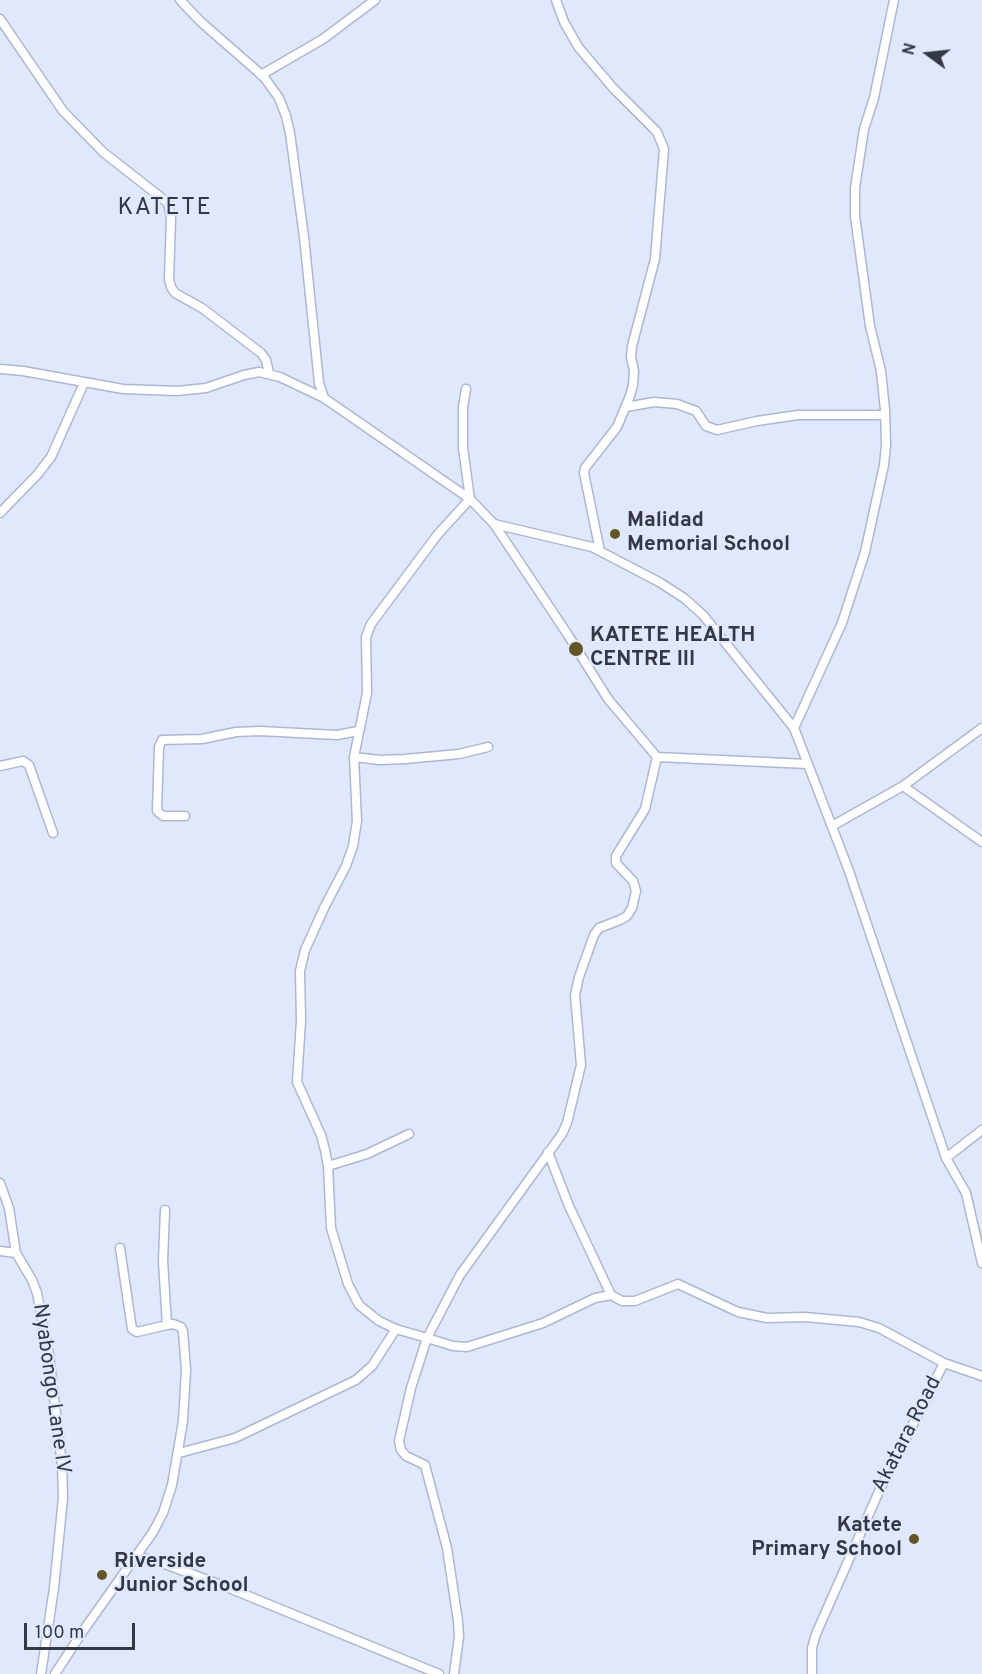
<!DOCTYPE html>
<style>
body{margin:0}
#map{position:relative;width:982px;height:1674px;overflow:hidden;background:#e0e8fb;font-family:Overpass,sans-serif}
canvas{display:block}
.north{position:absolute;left:898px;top:24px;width:60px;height:60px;-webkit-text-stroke:4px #e0e8fb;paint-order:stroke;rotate:285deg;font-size:16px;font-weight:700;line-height:24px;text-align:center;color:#333844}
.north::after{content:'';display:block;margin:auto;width:21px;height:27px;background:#333844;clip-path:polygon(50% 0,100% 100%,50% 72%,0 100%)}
.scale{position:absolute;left:24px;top:1623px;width:111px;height:27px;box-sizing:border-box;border:3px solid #333844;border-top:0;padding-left:8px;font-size:18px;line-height:21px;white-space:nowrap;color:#333844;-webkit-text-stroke:4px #e0e8fb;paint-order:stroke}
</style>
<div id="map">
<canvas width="982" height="1674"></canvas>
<div class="north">N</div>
<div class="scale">100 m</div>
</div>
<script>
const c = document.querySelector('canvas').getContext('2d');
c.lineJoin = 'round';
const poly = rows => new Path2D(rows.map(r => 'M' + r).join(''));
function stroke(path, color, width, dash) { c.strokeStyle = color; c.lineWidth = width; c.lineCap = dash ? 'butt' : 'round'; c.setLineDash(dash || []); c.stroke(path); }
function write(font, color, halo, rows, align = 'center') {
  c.font = font + ' Overpass,sans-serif'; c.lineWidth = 4.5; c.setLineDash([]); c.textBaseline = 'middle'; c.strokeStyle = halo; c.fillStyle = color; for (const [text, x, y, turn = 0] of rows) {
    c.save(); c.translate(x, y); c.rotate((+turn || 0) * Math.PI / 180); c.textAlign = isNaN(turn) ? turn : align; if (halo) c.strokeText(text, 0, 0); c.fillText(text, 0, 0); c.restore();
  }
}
const minor = poly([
 [180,0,201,22,264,77,279,98,286,116,290,133,304,237,319,383,324,398,470,499,494,524,592,547,659,582,684,598,703,615,794,728,849,871,946,1158,966,1193,982,1263],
 [556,0,564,22,579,48,614,89,657,132,664,149,655,259,632,346,631,357,634,371,633,385,630,396,617,427,585,468,584,473,600,551],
 [0,19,63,111,103,152,168,203,171,218,169,280,171,287,175,293,202,308,261,353,266,360,269,373],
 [261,75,323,39,375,0],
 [1,369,23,371,123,389,177,391,206,388,244,375,259,372,280,377,324,398],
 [626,407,654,402,677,404,696,411,706,426,717,430,757,421,798,415,885,415],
 [0,513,37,475,51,457,84,383],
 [494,524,568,635,608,699,657,757,807,764],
 [794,728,842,623,865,552,884,465,886,445,885,410,881,371,870,326,855,216,855,188,864,129,874,98,894,0],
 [354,757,380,760,405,759,459,754,488,747],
 [657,757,645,809,616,856,616,863,633,881,636,891,632,908,627,916,620,920,599,928,594,935,579,977,575,995,581,1065,567,1123,562,1134,460,1275,427,1338,453,1346,467,1347,543,1323,595,1298,611,1295,622,1301,635,1301,678,1284,738,1312,767,1318,805,1317,859,1322,879,1328,944,1363,982,1376],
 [0,766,23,761,29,765,53,833],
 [903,786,982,842],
 [185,816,163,816,157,811,159,747,162,740,202,739,236,732,260,731,337,735,358,731],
 [832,826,903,786,982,728],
 [548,1152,569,1206,611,1295],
 [946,1158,982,1130],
 [328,1166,367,1154,409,1134],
 [0,1183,9,1208,16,1253,32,1280,37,1293,49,1355,62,1465,63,1498,54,1588,41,1674],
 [120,1248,132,1329,137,1332,167,1325],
 [0,1251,16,1253],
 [179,1453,235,1438,356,1380,372,1366,396,1329],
 [137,1556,162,1563,224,1586,439,1674],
 [55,1674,83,1631,153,1532,163,1513,172,1485,183,1421,186,1370,183,1331,181,1327,173,1324,167,1325,163,1261,165,1210],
 [454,1674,459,1637,458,1621,447,1548,425,1465,406,1456,401,1450,399,1441,411,1388,427,1338,396,1329,379,1321,359,1305,348,1284,331,1228,328,1166,325,1150,321,1135,297,1082,301,1021,300,971,305,950,325,906,346,866,353,846,357,821,354,757,367,693,366,637,371,624,438,534,470,499,463,448,463,407,466,389],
 [812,1674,812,1648,816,1634,880,1489,944,1363]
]);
const markers = [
 [615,534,6,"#635623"],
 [576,649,8,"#635623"],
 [914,1539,6,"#635623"],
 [102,1575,6,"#635623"]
];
const poiNames = [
 ["Malidad",627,522],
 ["Memorial School",627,546],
 ["KATETE HEALTH",590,637],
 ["CENTRE III",590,661],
 ["Katete",902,1527,"right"],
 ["Primary School",902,1551,"right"],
 ["Riverside",114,1563],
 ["Junior School",114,1587]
];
const streetNames = [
 ["Nyabongo Lane IV",50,1389,82],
 ["Akatara Road",908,1435,-63]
];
const quarterNames = [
 ["KATETE",165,209]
];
stroke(minor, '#abb7d6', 11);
stroke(minor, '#fff', 8);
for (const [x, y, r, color] of markers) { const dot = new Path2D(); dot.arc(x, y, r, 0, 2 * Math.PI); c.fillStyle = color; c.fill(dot); stroke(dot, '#e0e8fb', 2); }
write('bold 21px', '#333844', '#e0e8fb', poiNames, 'left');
write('21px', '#333844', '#e0e8fb', streetNames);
c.letterSpacing = '1.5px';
write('24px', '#333844', '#e0e8fb', quarterNames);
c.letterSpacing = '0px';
</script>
